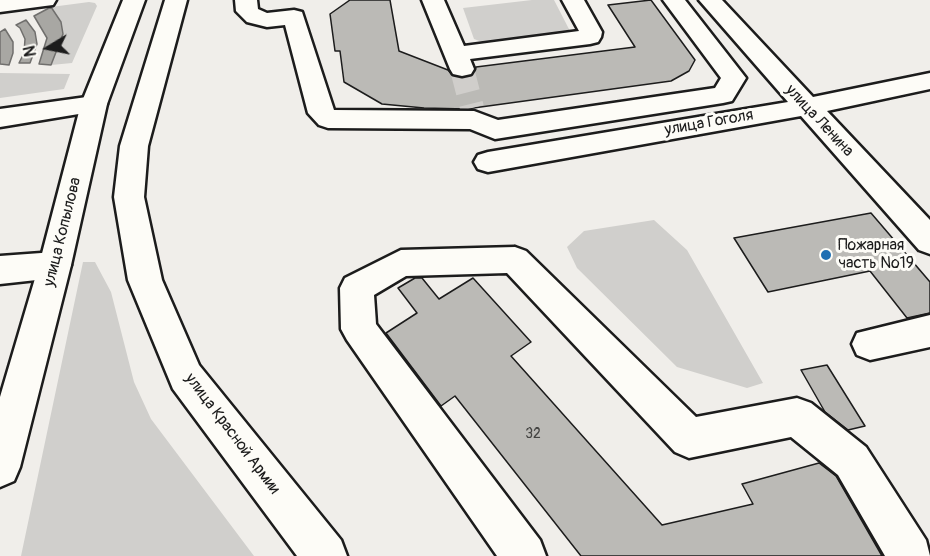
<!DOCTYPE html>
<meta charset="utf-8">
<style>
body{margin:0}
#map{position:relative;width:930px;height:556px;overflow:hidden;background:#f0eeea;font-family:Pangolin,sans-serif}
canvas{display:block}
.north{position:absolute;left:18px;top:18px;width:60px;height:60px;-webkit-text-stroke:4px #fdfcf7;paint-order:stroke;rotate:260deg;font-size:16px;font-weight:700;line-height:24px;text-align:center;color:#1c1c1c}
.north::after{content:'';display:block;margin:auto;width:21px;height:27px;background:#1c1c1c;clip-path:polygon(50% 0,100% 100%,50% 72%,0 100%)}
</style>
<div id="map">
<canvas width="930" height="556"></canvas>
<div class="north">N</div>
</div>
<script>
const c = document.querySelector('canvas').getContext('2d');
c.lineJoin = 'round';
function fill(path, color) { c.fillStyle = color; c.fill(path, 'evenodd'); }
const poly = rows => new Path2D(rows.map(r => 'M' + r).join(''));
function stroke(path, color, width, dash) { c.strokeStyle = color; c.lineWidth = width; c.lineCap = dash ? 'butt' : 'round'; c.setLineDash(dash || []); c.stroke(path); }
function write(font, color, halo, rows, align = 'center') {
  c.font = font + ' Pangolin,sans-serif'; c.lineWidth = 6; c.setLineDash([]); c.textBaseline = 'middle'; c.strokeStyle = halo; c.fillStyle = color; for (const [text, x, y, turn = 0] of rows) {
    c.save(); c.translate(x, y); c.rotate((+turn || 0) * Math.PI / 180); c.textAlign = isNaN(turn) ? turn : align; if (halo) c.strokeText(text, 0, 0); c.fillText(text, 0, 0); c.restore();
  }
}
const green = poly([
 [532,0,554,0,571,33,485,43,474,39,463,8],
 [89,2,95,3,97,6,72,63,51,65,63,34,51,7],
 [0,73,70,74,64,89,0,98],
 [654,220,687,250,763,383,747,388,677,367,577,268,567,247,584,231],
 [83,262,95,262,111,292,134,382,151,419,254,556,21,556]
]);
const water = poly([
 [51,7,61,22,63,34,51,65,39,64,47,38,34,16,51,7],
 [26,20,35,32,37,44,30,63,19,63,24,53,25,39,20,28,16,25,26,20],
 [5,29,13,42,13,53,9,65,0,64,0,32,5,29]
]);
const building = poly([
 [350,0,390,0,399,51,448,70,453,76,462,78,473,75,476,67,635,47,608,5,651,0,695,60,689,71,671,81,466,109,424,108,382,104,344,82,340,51,335,51,330,14,350,0],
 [871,213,930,282,930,313,907,318,870,271,768,292,734,238,871,213],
 [415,278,422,278,439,299,473,278,531,342,511,356,662,525,753,504,742,484,819,463,836,476,882,556,581,556,455,396,441,406,386,333,417,313,398,288,415,278],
 [827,365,865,426,848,430,825,412,801,370,827,365]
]);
const minorTunnel = poly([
 [462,69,472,108]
]);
const minor = poly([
 [0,0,56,0,53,5,45,6,0,12,0,0],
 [235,0,257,0,258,9,267,13,294,10,302,12,334,110,474,111,498,120,715,88,721,78,663,0,685,0,746,78,732,101,723,103,495,139,470,129,328,128,319,125,308,113,285,25,267,27,247,22,236,11,235,0],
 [422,0,444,0,464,46,579,31,562,0,584,0,602,32,601,37,598,42,590,44,470,59,474,69,471,74,462,76,453,74,450,69,422,0],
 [699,0,722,0,813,97,930,73,930,89,827,111,930,220,930,254,919,250,801,116,488,172,478,169,474,162,478,155,488,152,788,102,699,0],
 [94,96,103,98,107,104,103,110,0,127,0,109,94,96],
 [515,247,526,251,696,417,797,398,811,403,866,447,926,540,930,556,885,556,838,475,791,437,689,458,675,452,507,273,406,276,374,295,376,324,540,540,546,556,497,556,347,340,341,329,340,288,345,278,401,250,515,247],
 [55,252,66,256,71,265,66,274,55,278,0,284,0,256,55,252],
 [930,315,930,347,870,360,857,355,852,344,857,333,930,315]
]);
const major = poly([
 [123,0,145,0,107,104,71,265,20,467,14,481,0,487,0,397,39,265,81,104,123,0],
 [165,0,187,0,148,146,144,197,162,280,199,365,341,540,347,556,297,556,173,389,128,280,114,197,120,146,165,0]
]);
const markers = [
 [826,255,6,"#1f6fb2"]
];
const numberNames = [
 ["32",533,434]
];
const streetNames = [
 ["улица Ленина",819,121,47],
 ["улица Гоголя",709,123,-10],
 ["улица Копылова",63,232,-76],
 ["улица Красной Армии",232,434,53]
];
const poiNames = [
 ["Пожарная",838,246],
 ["часть №19",838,264]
];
fill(green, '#d0cfcc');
fill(water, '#a8a7a3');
stroke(water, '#706f6d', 1.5);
fill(building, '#bbbab6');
stroke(building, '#1c1c1c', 1.5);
stroke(minorTunnel, '#d0cecb', 24, [24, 12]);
stroke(minor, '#1c1c1c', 5);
stroke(major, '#1c1c1c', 5);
fill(minor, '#fdfcf7');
fill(major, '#fdfcf7');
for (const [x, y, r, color] of markers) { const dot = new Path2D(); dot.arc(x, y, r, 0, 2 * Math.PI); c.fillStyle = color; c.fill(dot); stroke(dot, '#fdfcf7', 2); }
write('14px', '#444442', null, numberNames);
write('16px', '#1c1c1c', '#fdfcf7', streetNames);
write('16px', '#1c1c1c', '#fdfcf7', poiNames, 'left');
</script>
